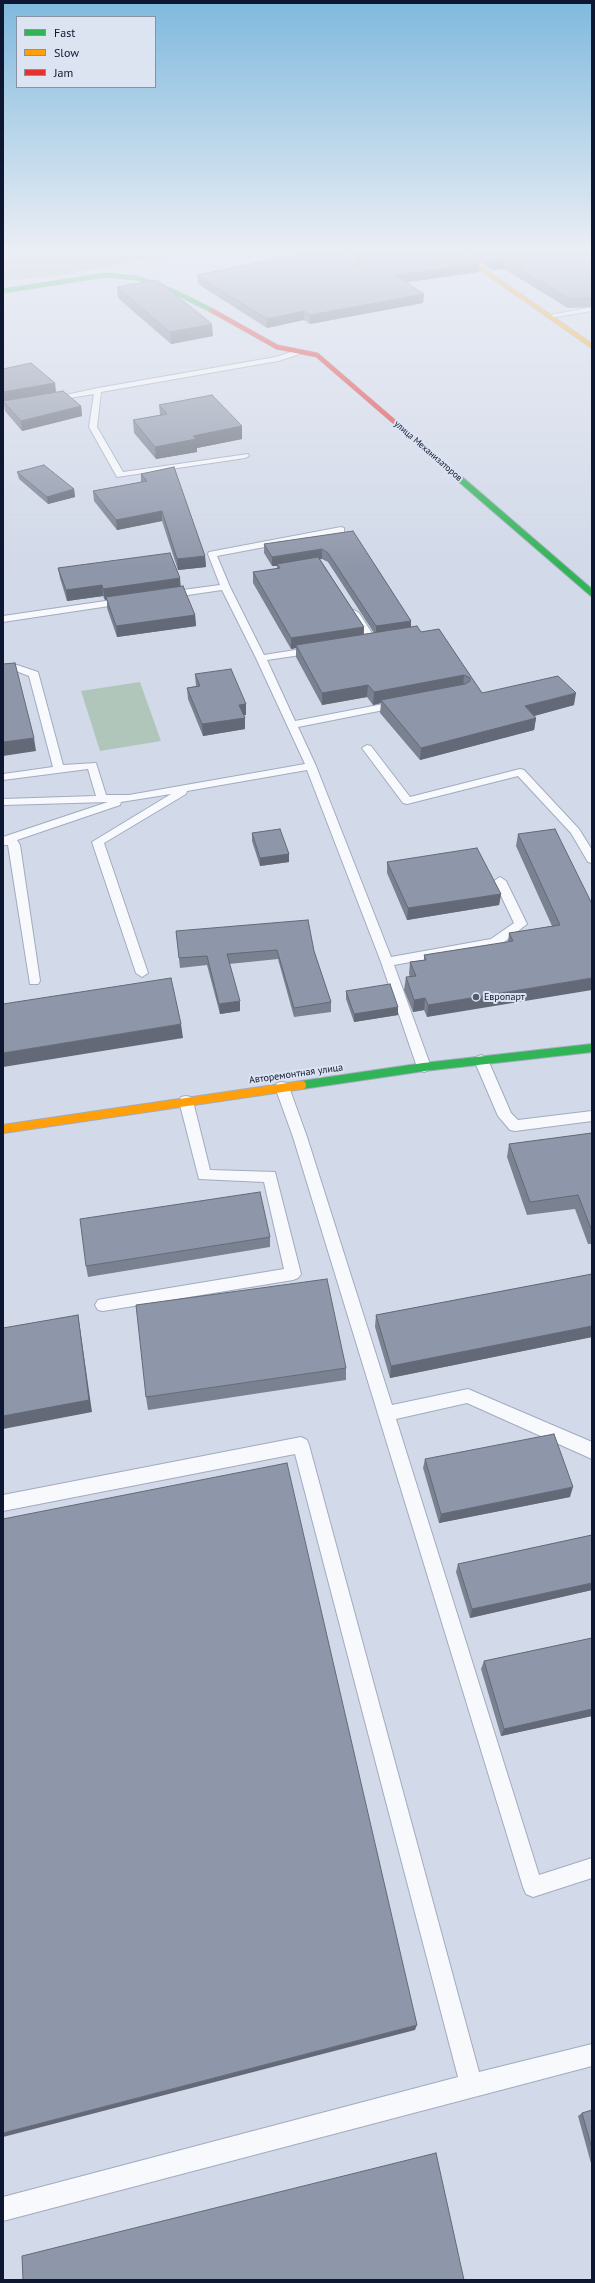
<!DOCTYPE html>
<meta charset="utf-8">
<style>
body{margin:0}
#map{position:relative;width:595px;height:2283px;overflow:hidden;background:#d2d9e9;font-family:"PT Sans",sans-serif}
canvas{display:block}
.frame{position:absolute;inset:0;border:4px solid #0d1731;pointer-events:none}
.legend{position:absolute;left:16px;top:16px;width:140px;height:72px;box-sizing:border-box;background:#dce3f1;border:1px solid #8991a4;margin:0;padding:5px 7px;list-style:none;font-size:12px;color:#0d1731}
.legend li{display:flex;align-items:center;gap:8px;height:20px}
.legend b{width:20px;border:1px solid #8991a4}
</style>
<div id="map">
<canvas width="595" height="2283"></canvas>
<div class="frame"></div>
<ul class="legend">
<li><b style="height:5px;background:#30b455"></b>Fast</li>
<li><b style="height:5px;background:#ff9f0a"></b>Slow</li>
<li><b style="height:5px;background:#e5322d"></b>Jam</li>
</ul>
</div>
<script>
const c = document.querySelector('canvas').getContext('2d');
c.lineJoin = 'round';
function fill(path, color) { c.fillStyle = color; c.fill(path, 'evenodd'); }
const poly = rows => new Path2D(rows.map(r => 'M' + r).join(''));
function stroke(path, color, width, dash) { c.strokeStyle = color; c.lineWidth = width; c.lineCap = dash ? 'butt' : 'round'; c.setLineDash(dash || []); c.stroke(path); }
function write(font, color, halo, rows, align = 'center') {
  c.font = font + ' "PT Sans",sans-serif'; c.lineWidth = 4; c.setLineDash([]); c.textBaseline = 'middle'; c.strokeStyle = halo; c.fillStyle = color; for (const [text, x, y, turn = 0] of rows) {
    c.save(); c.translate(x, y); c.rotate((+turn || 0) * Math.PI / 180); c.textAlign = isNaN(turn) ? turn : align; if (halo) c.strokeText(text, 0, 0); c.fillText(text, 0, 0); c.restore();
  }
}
const green = poly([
 [89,249,204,249,61,275,3,281,3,259],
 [140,682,161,741,100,751,81,691]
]);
const lane = poly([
 [592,307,592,311,549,318,546,316,592,307],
 [297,350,301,352,300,354,278,361,101,392,97,427,123,472,248,454,249,456,245,458,117,477,89,427,94,394,51,401,47,399,98,388,276,357,297,350],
 [341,527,344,528,344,532,217,556,230,587,264,655,314,647,319,650,314,653,267,660,295,721,399,701,404,704,399,707,298,727,316,766,391,957,491,939,514,923,494,881,500,877,506,881,527,924,499,946,394,965,431,1067,429,1070,424,1072,419,1070,417,1067,381,962,307,770,187,791,186,794,104,843,148,973,142,977,136,973,92,842,171,794,121,802,120,805,17,840,20,845,40,981,38,984,30,984,8,845,3,845,3,837,108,802,3,805,3,799,96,796,88,769,3,780,3,774,53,767,29,676,16,671,3,674,3,668,17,665,38,672,63,765,96,763,106,795,129,795,305,764,256,658,222,590,167,598,162,595,167,592,220,585,208,554,209,552,341,527],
 [126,598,129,599,129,603,3,622,3,616,126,598],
 [354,610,359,613,377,641,375,643,369,643,367,641,349,613,354,610],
 [367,745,371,746,410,797,520,769,524,770,579,829,592,850,592,863,588,862,571,833,518,776,407,804,403,803,362,748,367,745],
 [481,1055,486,1057,488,1060,511,1113,518,1120,592,1111,592,1121,515,1131,510,1130,498,1116,474,1060,476,1057,481,1055],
 [282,1082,287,1083,289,1087,307,1137,392,1405,468,1389,592,1442,592,1459,467,1403,396,1419,539,1875,592,1858,592,1878,533,1897,526,1894,523,1887,293,1137,275,1087,277,1083,282,1082],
 [186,1096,191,1097,193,1101,210,1170,275,1172,301,1274,298,1278,293,1280,103,1311,98,1310,95,1305,98,1300,103,1299,284,1269,264,1182,199,1179,179,1101,181,1097,186,1096],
 [301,1437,307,1440,309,1445,479,2072,592,2044,592,2066,3,2221,3,2197,458,2077,295,1454,3,1511,3,1495,301,1437]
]);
const fastFar2 = poly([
 [3,291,106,275,137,278,173,291,211,310],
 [413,438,454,473]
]);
const fastFar1 = poly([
 [452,472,592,593]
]);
const fast = poly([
 [302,1085,424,1067,592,1048]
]);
const slowFar1 = poly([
 [453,249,592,346]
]);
const slow = poly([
 [3,1129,302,1085]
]);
const jam = poly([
 [211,310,277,347,317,355,413,438]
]);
const wall = poly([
 [304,249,344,249,355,265,357,266,349,252,349,249,458,249,479,272,406,282,424,294,423,303,310,324,304,320,267,328,198,284,197,275,304,253],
 [461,249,592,249,592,307,568,308,504,269,492,270],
 [117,287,213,336,171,344,118,298],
 [3,369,55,383,56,392,81,406,82,416,22,431,5,411,4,404,3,404],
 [159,405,242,426,242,439,197,448,197,452,156,459,134,433,133,420,160,415],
 [174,467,205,556,206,567,178,570,162,521,117,530,94,501,93,491,141,482,141,474],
 [17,472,74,489,75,497,48,504,19,479],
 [353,531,411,621,411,627,421,632,439,629,482,693,574,705,534,716,536,718,534,730,420,760,380,713,381,703,373,705,367,697,322,705,296,657,296,648,291,649,253,583,253,572,277,569,277,566,272,566,264,553,264,544],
 [320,559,322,559,328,562,374,633,364,634,364,627],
 [58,568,181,587,195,615,196,626,117,637,107,608,107,600,105,600,103,596,67,601,60,578],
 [195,674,246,704,246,715,243,715,245,718,245,729,203,736,188,699,187,688,196,686],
 [252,833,289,854,289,862,260,866,252,841],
 [518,834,592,904,427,1017,424,1010,413,1012,404,990,406,977,410,977,409,974,410,962,424,960,424,955,508,942,509,933,552,926,516,846],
 [387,862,501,894,499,905,407,920,387,873],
 [176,931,314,951,331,1002,331,1012,294,1017,278,959,229,964,240,1011,220,1014,207,965,180,968],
 [346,991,398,1007,398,1015,354,1022,346,999],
 [592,1133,592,1244,588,1244,575,1209,527,1215,507,1157,509,1144],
 [270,1237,270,1247,88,1277,86,1266],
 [592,1274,592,1337,390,1378,375,1327,376,1315],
 [346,1368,346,1380,148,1410,146,1397],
 [425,1459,570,1497,439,1523,423,1468],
 [592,1535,592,1590,470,1618,456,1572,458,1564],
 [592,1638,592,1716,501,1736,481,1669,484,1661],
 [592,2110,592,2167,578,2116,582,2113]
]);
const shadedWall = poly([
 [505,260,504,269,492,270,493,262],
 [480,264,479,272,395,284,396,275],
 [424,294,423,303,310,324,310,315],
 [304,311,304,320,267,328,267,319],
 [212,324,213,336,171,344,170,332],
 [55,383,56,395,3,401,4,404,3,404,3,392],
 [81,406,82,416,22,431,21,421],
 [242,426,242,439,197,448,197,452,156,459,155,447,193,436],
 [74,489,75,497,48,504,47,497],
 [162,511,162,521,117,530,116,520],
 [322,549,322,559,278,565,277,564,277,566,272,566,272,557],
 [205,556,206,567,178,570,177,559],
 [180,578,181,589,106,597,106,600,105,600,103,589],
 [102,585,103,596,67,601,66,590],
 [195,615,196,626,117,637,116,626],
 [411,621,411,630,376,635,376,626],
 [364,627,363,638,296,645,296,648,291,649,291,638],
 [464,675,463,688,381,700,381,703,373,705,374,692],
 [368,685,367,697,322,705,322,693],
 [576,693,574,705,523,719,525,706],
 [246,704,246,715,239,716,239,705],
 [245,718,245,729,203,736,202,724],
 [536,718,534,730,420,760,421,748],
 [34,738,36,751,3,756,3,742],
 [289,854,289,862,260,866,260,858],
 [501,894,499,905,407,920,408,908],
 [592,978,592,990,427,1017,428,1005],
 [425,998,424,1010,413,1012,414,1000],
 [240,1001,240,1011,220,1014,219,1004],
 [398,1007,398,1015,354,1022,354,1014],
 [181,1024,183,1038,3,1067,3,1053],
 [78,1315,80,1328,92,1412,3,1429,3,1416],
 [592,1326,592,1337,390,1378,391,1366],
 [573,1487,570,1497,439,1523,441,1514],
 [592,1583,592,1590,470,1618,472,1609],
 [592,1709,592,1716,501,1736,504,1729],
 [417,2025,415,2030,3,2137,3,2133]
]);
const building = poly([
 [306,249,344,249,355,265,360,266,362,264,353,249,458,249,480,264,396,275,424,294,310,315,304,311,267,319,197,275,310,252,306,249],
 [474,249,592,249,592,298,569,299,505,260,493,262,474,249],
 [157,280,212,324,170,332,117,287,157,280],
 [31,363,55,383,3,392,3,369,31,363],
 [63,391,81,406,21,421,3,401,63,391],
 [212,395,242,426,193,436,196,439,155,447,133,420,167,414,159,405,212,395],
 [44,465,74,489,47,497,17,472,44,465],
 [174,467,205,556,177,559,162,511,116,520,93,491,147,481,141,474,174,467],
 [353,531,411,621,376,626,328,553,322,549,272,557,264,544,353,531],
 [170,553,180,578,103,589,102,585,66,590,58,568,170,553],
 [318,557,364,627,291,638,253,572,280,568,277,564,318,557],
 [183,586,195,615,116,626,106,597,183,586],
 [417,626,421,632,439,629,482,693,558,676,576,693,525,706,536,718,421,748,381,700,465,684,470,681,470,678,464,675,374,692,368,685,322,693,296,645,417,626],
 [15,663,34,738,3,742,3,664,15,663],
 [231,669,246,704,239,705,245,718,202,724,187,688,200,686,195,674,231,669],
 [280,829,289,854,260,858,252,833,280,829],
 [555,829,592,904,592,978,428,1005,425,998,414,1000,406,977,416,976,410,962,426,960,424,955,513,941,509,933,560,925,518,834,555,829],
 [477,848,501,894,408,908,387,862,477,848],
 [308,920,314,951,331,1002,294,1008,277,950,227,954,240,1001,219,1004,207,956,179,958,176,931,308,920],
 [171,978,181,1024,3,1053,3,1004,171,978],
 [390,984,398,1007,354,1014,346,991,390,984],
 [592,1133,592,1231,578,1195,530,1202,509,1144,592,1133],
 [260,1192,270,1237,86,1266,80,1219,260,1192],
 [592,1274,592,1326,391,1366,376,1315,592,1274],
 [327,1279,346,1368,146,1397,136,1305,327,1279],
 [78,1315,89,1400,3,1416,3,1328,78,1315],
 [554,1434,573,1487,441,1514,425,1459,554,1434],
 [287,1463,417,2025,3,2133,3,1519,287,1463],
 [592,1535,592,1583,472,1609,458,1564,592,1535],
 [592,1638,592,1709,504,1729,484,1661,592,1638],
 [592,2110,592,2149,582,2113,592,2110],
 [436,2153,464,2280,23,2280,22,2256,436,2153]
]);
const markers = [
 [476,997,4,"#525b71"]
];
const farStreetnames = [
 ["улица Механизаторов",428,451,41]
];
const poiNames = [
 ["Европарт",484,997]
];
const streetNames = [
 ["Авторемонтная улица",296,1074,-8]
];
fill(green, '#b0c6bb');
stroke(lane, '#a2abbf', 2);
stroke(fastFar2, '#a2abbf', 5.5);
stroke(fastFar1, '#a2abbf', 8);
stroke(fast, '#a2abbf', 10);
stroke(slowFar1, '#a2abbf', 5.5);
stroke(slow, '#a2abbf', 10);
stroke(jam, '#a2abbf', 5.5);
fill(lane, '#f8f9fc');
stroke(fastFar2, '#30b455', 4.5);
stroke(fastFar1, '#30b455', 6);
stroke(fast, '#30b455', 8);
stroke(slowFar1, '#ff9f0a', 4.5);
stroke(slow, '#ff9f0a', 8);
stroke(jam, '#e5322d', 4.5);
fill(wall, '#7a8191');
fill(shadedWall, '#636976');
fill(building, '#8e96a9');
stroke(building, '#636976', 1);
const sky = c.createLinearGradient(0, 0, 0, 568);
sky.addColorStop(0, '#7fb9dd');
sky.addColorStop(0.44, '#ebeef5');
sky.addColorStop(1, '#ebeef500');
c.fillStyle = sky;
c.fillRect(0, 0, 595, 568);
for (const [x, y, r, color] of markers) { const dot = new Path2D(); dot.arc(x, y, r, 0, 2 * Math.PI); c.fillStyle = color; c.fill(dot); stroke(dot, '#dce3f1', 1.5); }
write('9px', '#0d1731', '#dce3f1', farStreetnames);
write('10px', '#0d1731', '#dce3f1', poiNames, 'left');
write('10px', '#0d1731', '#dce3f1', streetNames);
</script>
